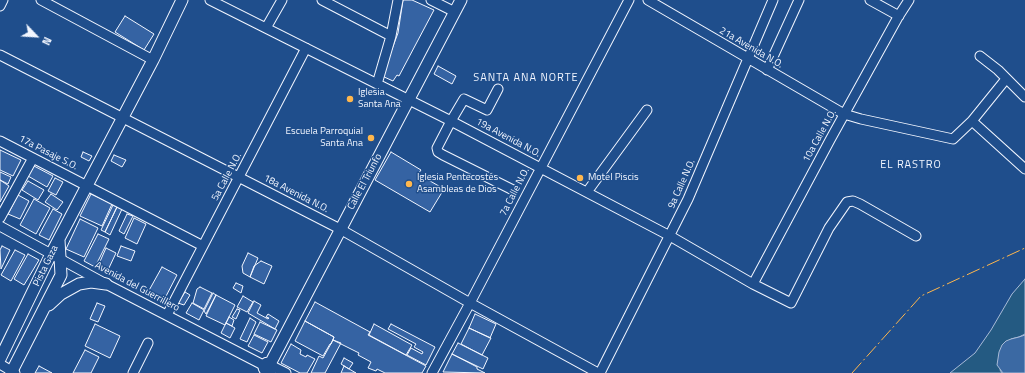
<!DOCTYPE html>
<meta charset="utf-8">
<style>
body{margin:0}
#map{position:relative;width:1025px;height:373px;overflow:hidden;background:#1f4e8c;font-family:"Titillium Web",sans-serif}
canvas{display:block}
.north{position:absolute;left:16px;top:16px;width:40px;height:40px;-webkit-text-stroke:3px #1f4e8c;paint-order:stroke;rotate:115deg;font-size:11px;font-weight:700;line-height:16px;text-align:center;color:#f2f6ff}
.north::after{content:'';display:block;margin:auto;width:14px;height:18px;background:#f2f6ff;clip-path:polygon(50% 0,100% 100%,50% 72%,0 100%)}
</style>
<div id="map">
<canvas width="1025" height="373"></canvas>
<div class="north">N</div>
</div>
<script>
const c = document.querySelector('canvas').getContext('2d');
c.lineJoin = 'round';
function fill(path, color) { c.fillStyle = color; c.fill(path, 'evenodd'); }
const poly = rows => new Path2D(rows.map(r => 'M' + r).join(''));
function stroke(path, color, width, dash) { c.strokeStyle = color; c.lineWidth = width; c.lineCap = dash ? 'butt' : 'round'; c.setLineDash(dash || []); c.stroke(path); }
function write(font, color, halo, rows, align = 'center') {
  c.font = font + ' "Titillium Web",sans-serif'; c.lineWidth = 3; c.setLineDash([]); c.textBaseline = 'middle'; c.strokeStyle = halo; c.fillStyle = color; for (const [text, x, y, turn = 0] of rows) {
    c.save(); c.translate(x, y); c.rotate((+turn || 0) * Math.PI / 180); c.textAlign = isNaN(turn) ? turn : align; if (halo) c.strokeText(text, 0, 0); c.fillText(text, 0, 0); c.restore();
  }
}
const green = poly([
 [1025,279,1025,334,1019,337,1011,339,1000,370,1002,373,950,373,975,353,991,330,1012,294,1025,279]
]);
const water = poly([
 [1025,335,1025,373,1003,373,997,365,999,352,1002,345,1006,341,1011,339,1019,337,1025,335]
]);
const building = poly([
 [403,0,412,0,434,10,399,76,397,75,393,81,382,76,398,33,403,0],
 [125,16,154,34,144,50,115,32,125,16],
 [438,66,456,76,452,84,434,74,438,66],
 [0,150,21,160,13,176,0,170,0,150],
 [83,152,92,156,89,161,81,157,83,152],
 [391,152,421,170,418,174,444,189,430,212,375,180,391,152],
 [114,155,126,160,122,167,111,161,114,155],
 [34,166,53,176,47,187,28,176,34,166],
 [0,172,11,177,8,184,0,180,0,172],
 [55,178,63,182,56,195,48,191,55,178],
 [0,180,9,186,0,202,0,180],
 [28,181,44,190,38,200,22,190,28,181],
 [51,194,63,202,57,210,45,202,51,194],
 [91,194,112,204,102,226,80,216,91,194],
 [18,195,29,201,20,219,8,214,18,195],
 [34,199,50,208,36,234,20,225,34,199],
 [113,205,117,207,105,232,101,230,113,205],
 [117,207,122,209,110,235,105,232,117,207],
 [53,209,62,214,49,240,39,235,53,209],
 [127,214,133,216,124,234,119,231,127,214],
 [134,218,146,224,137,244,125,238,134,218],
 [80,219,98,228,84,257,66,249,80,219],
 [98,234,109,239,95,267,84,261,98,234],
 [2,246,10,250,1,269,0,250,2,246],
 [121,246,135,251,131,261,117,256,121,246],
 [106,248,116,253,108,270,98,266,106,248],
 [15,250,25,255,11,281,1,275,15,250],
 [248,253,258,258,250,277,243,273,242,266,248,253],
 [28,254,39,260,24,285,14,279,28,254],
 [261,261,272,266,264,284,250,277,254,266,261,261],
 [162,267,177,275,163,302,147,294,162,267],
 [236,283,243,286,241,293,233,288,236,283],
 [200,287,212,293,204,309,193,303,197,289,200,287],
 [185,292,190,295,184,305,178,303,185,292],
 [213,293,216,295,206,314,204,311,213,293],
 [216,295,235,305,225,325,206,316,216,295],
 [243,296,253,302,247,312,237,307,243,296],
 [254,301,261,305,257,313,268,319,269,318,266,317,268,314,279,321,275,329,248,313,254,301],
 [315,302,370,332,368,335,426,366,422,373,385,373,377,369,376,371,368,368,371,362,358,355,359,353,333,340,334,337,305,321,315,302],
 [97,303,105,306,98,322,90,319,97,303],
 [192,303,204,310,199,320,186,313,192,303],
 [237,309,240,310,236,319,232,317,237,309],
 [475,314,496,324,490,338,469,328,475,314],
 [229,317,234,320,232,326,226,323,229,317],
 [250,318,256,322,247,342,240,339,250,318],
 [305,321,334,337,331,344,330,344,323,356,295,341,305,321],
 [260,322,277,330,271,342,254,334,260,322],
 [226,323,235,328,230,338,221,333,226,323],
 [95,324,120,336,110,358,85,346,95,324],
 [374,324,412,345,406,355,369,335,374,324],
 [391,324,435,347,426,365,407,355,411,348,422,354,423,352,414,347,416,344,388,329,391,324],
 [469,328,491,338,482,355,461,344,469,328],
 [254,335,268,342,262,353,248,346,254,335],
 [333,340,341,343,325,373,311,373,319,356,323,358,333,340],
 [458,343,488,358,483,369,452,354,458,343],
 [291,344,301,350,300,354,306,357,307,355,315,359,307,373,300,373,281,363,291,344],
 [85,350,99,357,91,373,73,373,85,350],
 [452,354,477,367,477,369,485,373,443,372,452,354],
 [344,358,353,363,349,369,341,364,344,358],
 [39,366,52,373,35,373,39,366],
 [344,366,356,373,341,373,344,366]
]);
const minor = poly([
 [41,0,153,60],
 [210,0,451,121,670,236,753,284,791,303,829,228,847,202,853,201,860,204,916,236],
 [322,0,391,36],
 [431,0,455,12],
 [648,0,844,114,861,119,953,139,972,121,1006,79],
 [870,0,899,16],
 [0,6,3,0],
 [266,28,282,0],
 [0,55,340,229,470,303,598,373],
 [980,56,998,70,1025,97],
 [767,70,799,0],
 [377,84,391,36,398,0],
 [498,89,487,110,464,99,451,121,437,148,438,152,443,155,513,190],
 [972,121,1025,169],
 [0,141,203,246],
 [587,192,647,110],
 [0,218,33,158],
 [0,226,106,284,265,366],
 [753,284,830,140,898,17,909,0],
 [167,315,306,48],
 [0,364,15,373],
 [272,366,286,373],
 [133,373,148,343],
 [432,373,470,303,629,0],
 [600,373,688,199,773,0]
]);
const major = poly([
 [49,305,61,294,79,284,91,282,106,284],
 [0,359,51,254,153,60,182,0],
 '264 367a4 4 0 1 1 8 0a4 4 0 1 1-8 0Z',
 [270,364,461,0],
 [11,373,61,275,59,240]
]);
const power = poly([
 [852,373,921,296,1025,248]
]);
const markers = [
 [350,99,4,"#ffb74d"],
 [371,138,4,"#ffb74d"],
 [580,178,4,"#ffb74d"],
 [409,184,4,"#ffb74d"]
];
const streetNames = [
 ["21a Avenida N.O.",751,48,30],
 ["10a Calle N.O.",820,136,-61],
 ["19a Avenida N.O.",508,138,28],
 ["17a Pasaje S.O.",48,153,27],
 ["5a Calle N.O.",227,177,-62],
 ["Calle El Triunfo",365,182,-62],
 ["9a Calle N.O.",682,184,-66],
 ["7a Calle N.O.",515,192,-63],
 ["18a Avenida N.O.",296,194,27],
 ["Pista Gaza",46,266,-64],
 ["Avenida del Guerrillero",137,287,28]
];
const poiNames = [
 ["Iglesia",358,93],
 ["Santa Ana",358,105],
 ["Escuela Parroquial",363,132,"right"],
 ["Santa Ana",363,144,"right"],
 ["Iglesia Pentecostés",417,178],
 ["Asambleas de Dios",417,190],
 ["Motel Piscis",588,178]
];
const neighbourhoodNames = [
 ["SANTA ANA NORTE",526,78],
 ["EL RASTRO",911,165]
];
fill(green, '#245a82');
stroke(green, '#a8bbd7', 1);
fill(water, '#3b69a3');
stroke(water, '#a8bbd7', 1);
fill(building, '#3563a3');
stroke(building, '#f2f6ff', 1);
stroke(minor, '#f2f6ff', 11);
stroke(major, '#f2f6ff', 13);
stroke(minor, '#1f4e8c', 9);
stroke(major, '#1f4e8c', 11);
stroke(power, '#ffb74d', 1, [14, 3, 2, 3]);
for (const [x, y, r, color] of markers) { const dot = new Path2D(); dot.arc(x, y, r, 0, 2 * Math.PI); c.fillStyle = color; c.fill(dot); stroke(dot, '#1f4e8c', 1.5); }
write('10px', '#f2f6ff', '#1f4e8c', streetNames);
write('10px', '#f2f6ff', '#1f4e8c', poiNames, 'left');
c.letterSpacing = '1px';
write('11px', '#f2f6ff', '#1f4e8c', neighbourhoodNames);
c.letterSpacing = '0px';
</script>
